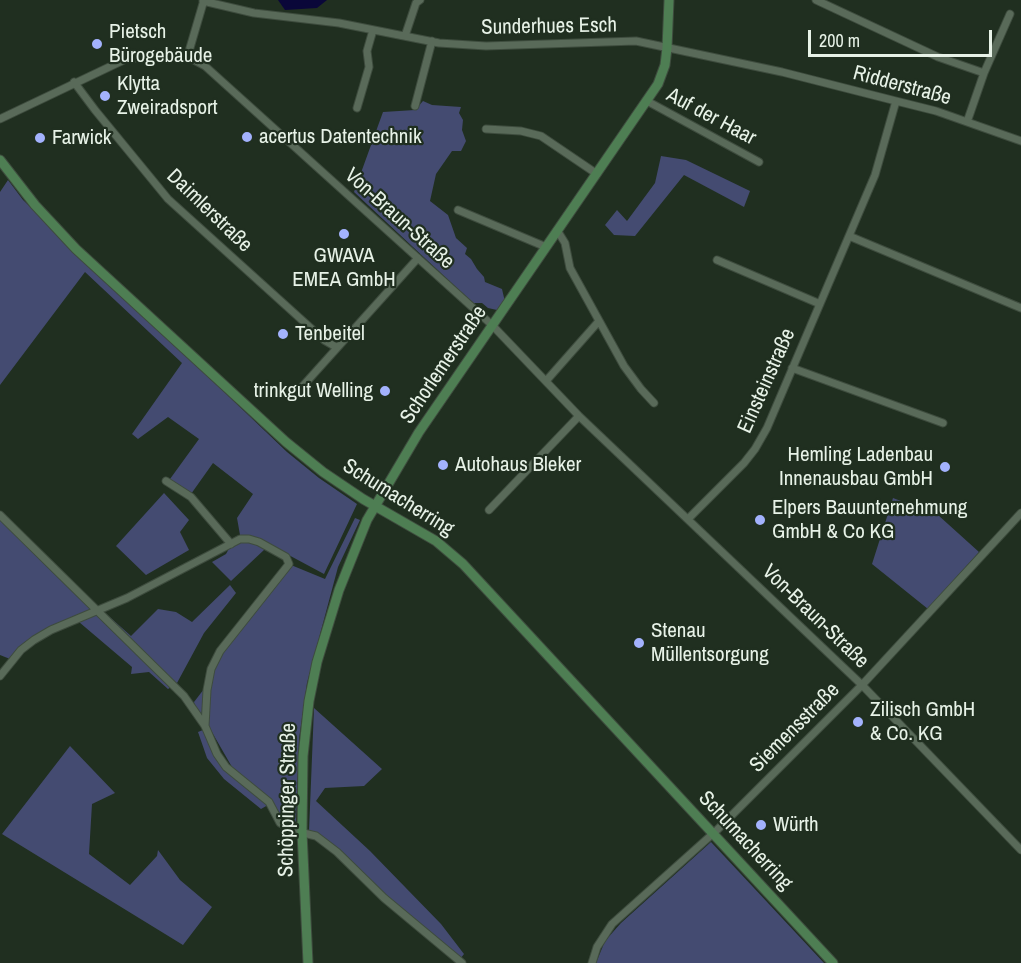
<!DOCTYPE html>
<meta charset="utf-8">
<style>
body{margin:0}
#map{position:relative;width:1021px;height:963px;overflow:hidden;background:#202f20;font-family:"Archivo Narrow",sans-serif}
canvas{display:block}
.scale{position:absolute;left:808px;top:30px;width:184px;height:27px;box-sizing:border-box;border:3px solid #e7f2e7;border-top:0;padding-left:8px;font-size:18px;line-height:21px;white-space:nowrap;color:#e7f2e7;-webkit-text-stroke:4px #202f20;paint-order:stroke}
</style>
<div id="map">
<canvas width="1021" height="963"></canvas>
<div class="scale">200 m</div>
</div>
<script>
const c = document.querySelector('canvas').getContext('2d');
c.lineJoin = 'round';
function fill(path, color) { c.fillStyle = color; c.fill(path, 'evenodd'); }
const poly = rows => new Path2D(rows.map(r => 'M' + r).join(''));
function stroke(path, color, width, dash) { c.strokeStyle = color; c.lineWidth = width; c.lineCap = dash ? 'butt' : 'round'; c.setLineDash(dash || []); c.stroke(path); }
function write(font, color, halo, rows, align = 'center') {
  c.font = font + ' "Archivo Narrow",sans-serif'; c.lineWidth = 4.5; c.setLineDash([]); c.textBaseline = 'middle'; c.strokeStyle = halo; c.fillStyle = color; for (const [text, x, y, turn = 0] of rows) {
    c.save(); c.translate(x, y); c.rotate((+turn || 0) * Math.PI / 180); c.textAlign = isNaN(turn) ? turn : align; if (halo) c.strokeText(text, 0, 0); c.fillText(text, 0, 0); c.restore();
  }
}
const green = poly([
 [423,101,432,105,461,107,459,113,463,120,462,130,466,141,461,151,452,151,436,174,430,201,448,215,456,238,467,248,465,254,471,259,477,269,484,277,485,282,502,289,505,302,497,310,488,308,482,303,473,303,354,192,383,112,415,110],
 [661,156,686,160,750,191,744,207,684,175,635,236,614,235,605,225,617,210,627,221,655,183],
 [8,180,23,200,287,452,319,478,357,504,324,574,257,538,240,535,237,518,253,494,213,463,191,494,170,479,199,439,168,417,138,439,132,434,182,363,85,272,0,385,0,192],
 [164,493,189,520,180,532,189,550,146,575,116,546],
 [893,498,938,515,979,552,928,609,872,564],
 [355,518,360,520,338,567,307,683,299,739,296,822,288,824,268,797,232,767,209,727,196,711,194,702,204,689,228,642,291,565,325,579],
 [0,519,131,636,158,609,176,612,192,622,230,585,236,593,204,633,177,683,168,689,149,672,131,674,132,667,79,622,77,616,10,659,0,655],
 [245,540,265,549,231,581,212,562,226,554,231,545],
 [314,708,382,769,364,786,325,788,316,801,370,851,441,924,464,954,457,963,412,926,328,841,309,831],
 [203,730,222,766,268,805,261,809,224,779,207,758,198,732],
 [70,746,115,793,92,804,89,854,130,885,157,856,158,850,180,880,212,907,183,945,2,834],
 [711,842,824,963,596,963,605,941,621,923]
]);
const water = poly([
 [278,0,327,0,317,8,285,10]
]);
const street = poly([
 [816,0,938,57,984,73,967,122],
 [203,1,254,13,339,23,439,43,486,46,636,41,782,72,896,101,936,111,1021,141],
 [405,36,416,3,420,0],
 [187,58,204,0],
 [984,73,1010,14],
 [74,82,95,110,168,199,324,340,336,347],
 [647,101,759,162],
 [415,106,432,41],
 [357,108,369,67,367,51,373,30],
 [0,119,126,59,172,55,194,60,205,66,492,325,579,416,862,685,1021,850],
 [486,129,521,131,541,136,597,174],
 [458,210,546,247],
 [557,230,565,243,570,268,624,366,641,389,654,403],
 [849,236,1021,308],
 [717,260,820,304],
 [792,368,943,423],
 [546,381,599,321],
 [301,388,418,258],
 [166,481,191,497,231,544],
 [489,510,579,416],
 [0,515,184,696,205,726,217,754,226,767,269,802,280,823,295,831,316,836,337,852,384,898,462,963],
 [688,519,744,463,755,449,767,428,875,175,896,101],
 [0,676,21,650,34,640,51,630,127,598,240,539,249,539,259,542,286,557,289,564,220,651,211,669,207,690,205,726],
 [592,963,597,947,612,924,717,830,862,685,1021,513]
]);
const secondary = poly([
 [0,160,35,205,76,249,286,442,323,472,363,499,436,541,463,564,833,963],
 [308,963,302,832,303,756,309,701,317,662,339,590,367,520,419,432,658,84,665,65,667,48,669,0]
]);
const markers = [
 [97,44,6,"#a3b2fd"],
 [105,96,6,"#a3b2fd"],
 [247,137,6,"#a3b2fd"],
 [40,138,6,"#a3b2fd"],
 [344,234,6,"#a3b2fd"],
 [283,334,6,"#a3b2fd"],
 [385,391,6,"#a3b2fd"],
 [443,465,6,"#a3b2fd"],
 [945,467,6,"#a3b2fd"],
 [760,520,6,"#a3b2fd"],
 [639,643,6,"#a3b2fd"],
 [858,722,6,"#a3b2fd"],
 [761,825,6,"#a3b2fd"]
];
const streetNames = [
 ["Sunderhues Esch",549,27,-1],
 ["Ridderstraße",902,86,15],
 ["Auf der Haar",711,117,28],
 ["Daimlerstraße",209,211,44],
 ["Von-Braun-Straße",399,219,42],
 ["Schorlemerstraße",444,365,-56],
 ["Einsteinstraße",767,381,-66],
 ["Schumacherring",398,498,32],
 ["Von-Braun-Straße",815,617,44],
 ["Siemensstraße",795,728,-45],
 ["Schöppinger Straße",288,800,-89],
 ["Schumacherring",745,841,47]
];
const poiNames = [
 ["Pietsch",109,32],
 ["Bürogebäude",109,56],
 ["Klytta",117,84],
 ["Zweiradsport",117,108],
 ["acertus Datentechnik",259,137],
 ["Farwick",52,138],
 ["GWAVA",344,256,"center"],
 ["EMEA GmbH",344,280,"center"],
 ["Tenbeitel",295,334],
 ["trinkgut Welling",373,391,"right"],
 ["Hemling Ladenbau",933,455,"right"],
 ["Innenausbau GmbH",933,479,"right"],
 ["Autohaus Bleker",455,465],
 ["Elpers Bauunternehmung",772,508],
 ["GmbH & Co KG",772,532],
 ["Stenau",651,631],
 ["Müllentsorgung",651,655],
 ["Zilisch GmbH",870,710],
 ["& Co. KG",870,734],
 ["Würth",773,825]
];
fill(green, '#444b71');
fill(water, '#0a0739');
stroke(street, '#3e4c3e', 9);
stroke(secondary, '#3e4c3e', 11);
stroke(street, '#596a59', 7);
stroke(secondary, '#4e7e53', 9);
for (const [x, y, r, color] of markers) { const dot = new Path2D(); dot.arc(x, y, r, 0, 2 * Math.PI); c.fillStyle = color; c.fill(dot); stroke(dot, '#202f20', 2); }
write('21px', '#e7f2e7', '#202f20', streetNames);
write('21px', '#e7f2e7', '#202f20', poiNames, 'left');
</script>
